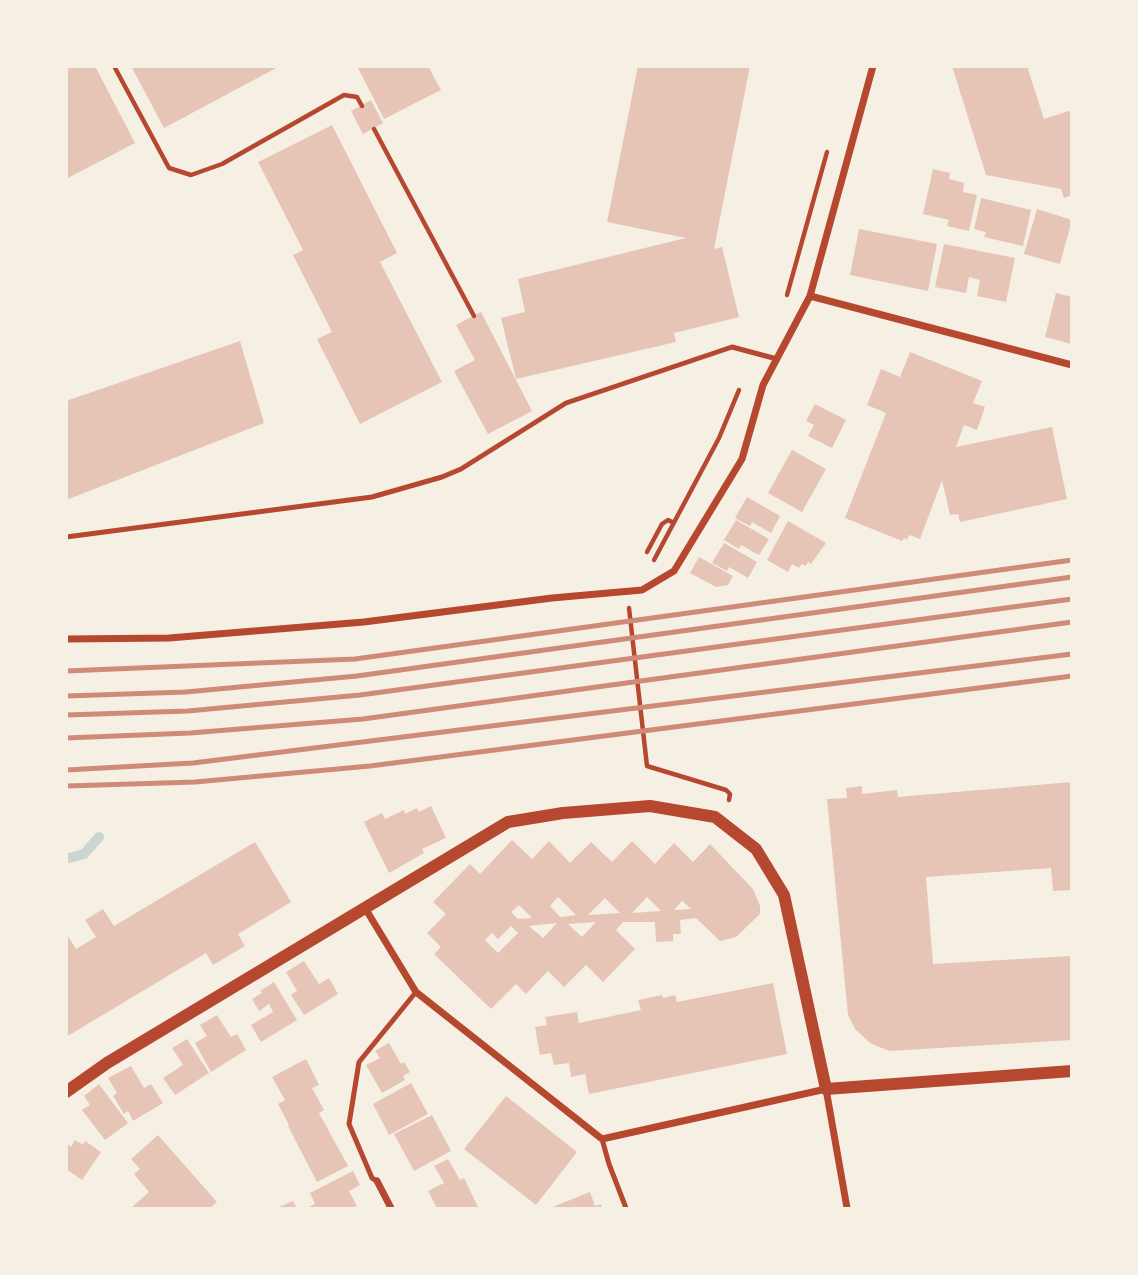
<!DOCTYPE html>
<style>
body{margin:0}
#map{position:relative;width:1138px;height:1275px;overflow:hidden;background:#f6efe4;font-family:Mulish,sans-serif}
canvas{display:block}
.frame{position:absolute;inset:0;border:68px solid #f6efe4;pointer-events:none}
</style>
<div id="map">
<canvas width="1138" height="1275"></canvas>
<div class="frame"></div>
</div>
<script>
const c = document.querySelector('canvas').getContext('2d');
c.lineJoin = 'round';
const poly = rows => new Path2D(rows.map(r => 'M' + r).join(''));
function stroke(path, color, width, dash) { c.strokeStyle = color; c.lineWidth = width; c.lineCap = dash ? 'butt' : 'round'; c.setLineDash(dash || []); c.stroke(path); }
function fill(path, color) { c.fillStyle = color; c.fill(path, 'evenodd'); }
const stream = poly([
 [66,859,84,854,99,837]
]);
const building = poly([
 [66,66,95,66,135,143,66,179],
 [131,66,280,66,164,128],
 [357,66,428,66,441,90,384,119],
 [638,66,750,66,714,249,722,247,739,317,674,333,676,342,516,379,501,318,525,312,518,279,686,238,607,222],
 [952,66,1027,66,1044,119,1072,110,1072,195,1064,198,1061,189,986,175],
 [371,100,383,123,363,134,351,111],
 [332,125,397,253,380,262,442,382,360,424,317,339,332,332,293,255,303,250,258,162],
 [933,169,950,173,949,179,964,183,963,192,977,195,969,231,947,226,949,220,923,214],
 [981,198,1031,210,1023,246,984,237,986,232,974,229],
 [1037,209,1072,220,1060,264,1024,254],
 [859,229,937,244,928,291,850,275],
 [944,244,1015,258,1006,302,977,296,980,280,969,277,966,293,935,287],
 [1056,293,1072,297,1072,344,1045,337],
 [481,312,532,411,488,434,454,371,475,360,456,325],
 [240,341,264,423,66,500,66,401],
 [910,352,982,381,973,403,985,407,977,430,964,425,956,447,1052,427,1067,499,960,522,958,514,950,515,942,480,920,539,909,535,907,540,904,538,902,541,845,518,886,413,867,405,881,369,900,377],
 [815,404,846,420,832,448,808,436,814,425,806,421],
 [792,450,826,469,802,512,768,493],
 [747,497,780,516,771,533,752,522,750,526,735,518],
 [736,520,769,539,759,555,741,545,739,549,724,540],
 [788,521,826,543,811,564,808,562,806,566,802,564,799,568,792,564,788,572,767,560],
 [724,543,757,562,748,578,729,567,727,571,712,563],
 [699,557,733,576,728,585,716,587,690,573],
 [1072,782,1072,890,1053,891,1051,868,926,877,933,964,1072,956,1072,1040,889,1051,870,1043,855,1029,848,1015,827,799,847,798,846,788,862,786,862,794,897,790,898,797],
 [431,806,446,838,422,849,424,853,389,873,364,822,382,813,385,819,404,810,405,814,417,808,419,812],
 [512,840,532,859,549,841,570,863,591,842,612,862,632,841,655,864,674,843,693,862,710,844,753,889,760,906,760,914,736,937,720,941,696,918,680,920,681,934,673,934,673,941,656,942,655,922,623,922,616,930,635,949,603,982,586,965,564,987,548,971,526,994,516,984,491,1009,434,954,441,947,427,933,446,914,433,902,470,864,480,874],
 [558,897,576,915,560,917,550,906],
 [647,897,661,911,632,913],
 [605,898,620,913,588,915],
 [682,901,691,909,674,910],
 [519,905,532,918,518,919,511,912],
 [596,922,582,937,568,924],
 [557,923,543,938,529,926],
 [511,926,518,933,498,953,485,940,492,933,498,939],
 [255,842,291,902,238,934,245,946,213,965,206,953,66,1037,66,933,76,949,96,937,85,920,103,909,114,926],
 [304,961,319,984,329,978,338,994,304,1015,291,995,297,991,286,972],
 [274,982,297,1020,261,1042,251,1025,273,1012,269,1004,259,1011,252,999,262,993,260,991],
 [773,983,787,1054,589,1094,585,1074,571,1077,569,1063,554,1065,551,1053,540,1055,535,1027,547,1025,545,1017,577,1012,579,1023,641,1010,638,1000,662,995,663,998,675,995,677,1002],
 [217,1015,231,1037,237,1034,246,1050,211,1072,195,1043,207,1036,200,1025],
 [187,1039,209,1073,175,1095,163,1078,183,1065,172,1048],
 [389,1043,401,1064,404,1062,410,1072,403,1076,405,1080,382,1093,366,1065,380,1058,375,1051],
 [306,1059,319,1085,312,1088,324,1110,319,1113,348,1166,317,1182,288,1126,289,1125,278,1104,285,1100,272,1077],
 [131,1066,144,1088,151,1084,163,1103,133,1121,128,1111,124,1114,113,1096,117,1093,108,1078],
 [411,1083,428,1114,389,1135,373,1104],
 [99,1084,128,1123,105,1140,82,1110,90,1105,84,1096],
 [506,1096,577,1152,536,1205,464,1149],
 [432,1115,451,1151,414,1171,394,1134],
 [158,1135,217,1202,210,1208,132,1207,149,1192,134,1174,140,1169,131,1159],
 [75,1140,83,1145,85,1141,101,1152,82,1180,66,1169,66,1143,71,1147],
 [448,1159,460,1180,464,1178,478,1207,437,1208,428,1191,444,1183,434,1166],
 [353,1171,360,1185,349,1191,357,1206,351,1208,306,1208,315,1204,310,1193],
 [590,1192,595,1206,601,1204,602,1208,550,1208],
 [293,1201,297,1208,277,1208]
]);
const path = poly([
 [114,66,169,168,191,175,222,164,344,95,357,97,362,106],
 [374,129,474,316],
 [787,295,827,152],
 [647,552,662,524,668,520,674,523],
 [654,560,719,438,739,390],
 [629,608,647,766,726,790,730,794,729,800]
]);
const service = poly([
 [66,537,372,497,442,477,461,469,566,403,732,347,777,359],
 [602,1139,609,1164,626,1208],
 [377,1181,372,1178,349,1124,359,1062,416,992]
]);
const minor = poly([
 [810,296,1072,365],
 [66,639,169,638,364,622,552,598,642,590,674,571,742,459,763,385,810,296,873,66],
 [365,908,416,992,602,1139,826,1089,847,1208],
 [377,1181,391,1208]
]);
const tertiary = poly([
 [66,1092,107,1063,508,822,563,813,650,806,715,817,756,849,784,895,826,1089,1072,1071]
]);
const rail = poly([
 [66,671,355,659,1072,560],
 [66,696,186,692,357,676,1072,577],
 [66,715,188,711,360,695,1072,599],
 [66,738,190,733,363,719,1072,622],
 [66,770,193,763,1072,654],
 [66,786,195,782,370,766,1072,676]
]);
stroke(stream, '#c9d6d2', 10);
fill(building, '#e6c5b7');
stroke(path, '#b5482f', 4.5);
stroke(service, '#b5482f', 5);
stroke(minor, '#b5482f', 7);
stroke(tertiary, '#b5482f', 12);
stroke(rail, '#cf8b77', 5);
</script>
